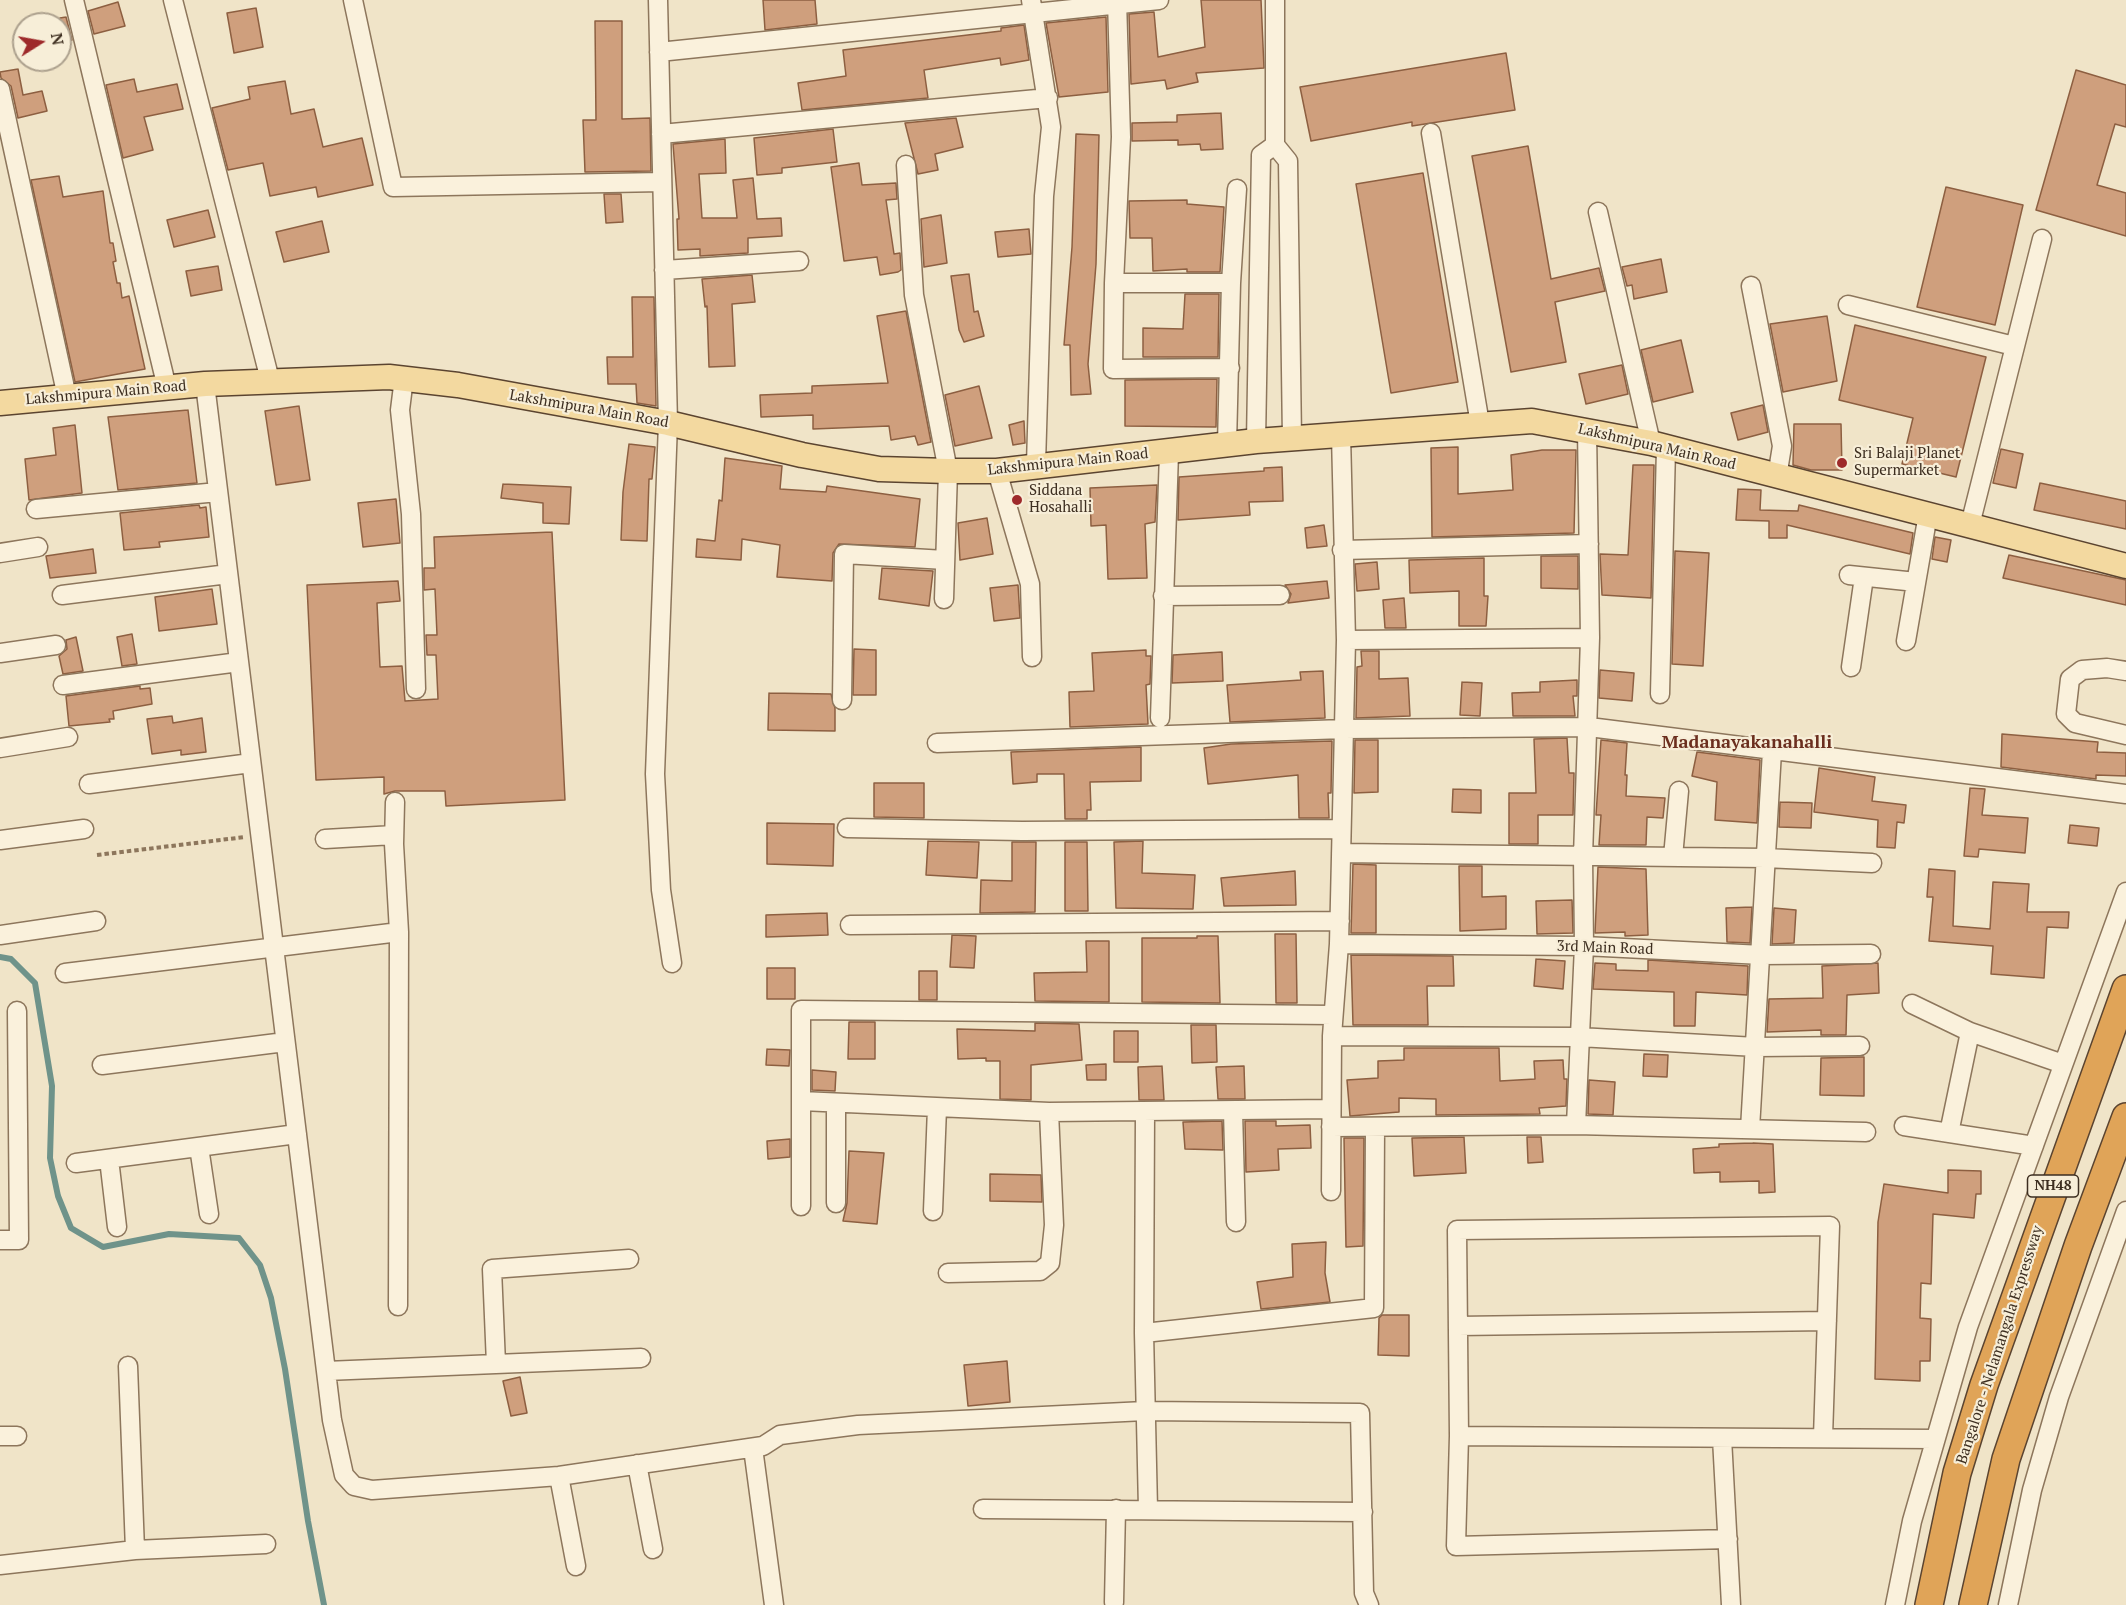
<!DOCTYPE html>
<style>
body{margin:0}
#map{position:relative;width:2126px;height:1605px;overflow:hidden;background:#f0e4c8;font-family:"PT Serif",serif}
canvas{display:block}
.north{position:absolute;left:12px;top:12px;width:60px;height:60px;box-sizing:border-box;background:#f7eed8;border:2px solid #ada18e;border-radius:50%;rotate:79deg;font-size:16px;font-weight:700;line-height:24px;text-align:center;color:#3d2e20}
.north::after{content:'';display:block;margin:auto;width:21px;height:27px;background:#9e2a2b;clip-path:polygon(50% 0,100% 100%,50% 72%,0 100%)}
</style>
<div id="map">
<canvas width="2126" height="1605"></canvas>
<div class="north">N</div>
</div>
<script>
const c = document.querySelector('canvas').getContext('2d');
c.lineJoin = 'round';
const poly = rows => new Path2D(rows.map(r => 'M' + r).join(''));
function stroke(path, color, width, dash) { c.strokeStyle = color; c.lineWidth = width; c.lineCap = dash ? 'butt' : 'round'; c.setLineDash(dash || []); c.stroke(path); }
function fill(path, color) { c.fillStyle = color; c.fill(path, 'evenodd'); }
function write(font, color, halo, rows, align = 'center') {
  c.font = font + ' "PT Serif",serif'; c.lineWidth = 4.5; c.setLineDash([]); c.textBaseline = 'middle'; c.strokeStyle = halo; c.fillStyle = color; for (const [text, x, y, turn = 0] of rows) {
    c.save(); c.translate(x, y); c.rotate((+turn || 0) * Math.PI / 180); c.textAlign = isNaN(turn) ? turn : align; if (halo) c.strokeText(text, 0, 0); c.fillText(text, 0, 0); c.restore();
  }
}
const stream = poly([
 [0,957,11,959,35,983,52,1086,50,1158,58,1196,71,1228,103,1247,169,1234,239,1238,260,1265,271,1298,285,1369,308,1521,324,1605]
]);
const building = poly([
 [763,0,815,0,817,24,765,30,763,0],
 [1201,0,1261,0,1264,68,1196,73,1198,82,1167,89,1165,80,1131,84,1129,14,1154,12,1158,57,1205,47,1201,0],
 [118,2,125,26,94,34,88,11,118,2],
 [256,8,263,47,234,53,227,13,256,8],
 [66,17,72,40,60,43,60,18,66,17],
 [1106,17,1108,92,1059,97,1046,23,1106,17],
 [595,21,622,21,622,119,650,118,651,171,585,172,583,120,596,120,595,21],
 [1024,25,1029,60,1001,65,1000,58,924,70,928,98,802,110,798,83,846,76,843,50,1001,31,1001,28,1024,25],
 [1506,53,1515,110,1412,126,1412,122,1311,141,1300,87,1506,53],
 [18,69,23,95,42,91,47,111,18,118,11,86,1,78,0,72,18,69],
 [2076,70,2126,85,2126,127,2115,124,2097,185,2126,193,2126,236,2036,210,2076,70],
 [134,79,137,92,177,84,183,109,144,117,153,150,123,158,106,85,134,79],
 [285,81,291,114,314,109,323,147,362,138,373,185,318,197,316,187,270,196,263,163,228,170,212,108,250,99,248,87,285,81],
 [1221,113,1223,149,1201,150,1200,144,1178,145,1178,140,1132,141,1132,123,1177,122,1177,115,1221,113],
 [956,118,963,147,935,154,938,170,918,174,905,123,956,118],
 [833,129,837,162,782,168,782,173,757,175,754,138,833,129],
 [1076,134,1099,135,1096,264,1088,364,1091,394,1071,395,1070,345,1064,345,1072,247,1076,134],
 [725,139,726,173,699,174,702,218,737,218,733,180,753,178,757,219,781,218,782,236,748,238,748,253,700,256,700,249,678,250,677,219,679,219,673,144,725,139],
 [1528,146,1551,279,1599,268,1605,291,1555,302,1566,362,1511,372,1472,156,1528,146],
 [859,163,862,185,896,183,897,199,886,200,894,254,900,253,901,270,898,272,880,275,877,257,844,261,831,167,859,163],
 [1423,173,1458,382,1391,393,1356,184,1423,173],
 [59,176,63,197,103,191,110,243,113,243,116,261,113,262,117,283,120,283,122,298,129,296,145,369,75,382,31,180,59,176],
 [1946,187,2023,205,1995,325,1917,307,1946,187],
 [604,194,621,194,623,222,606,223,604,194],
 [1187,200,1187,204,1224,207,1220,272,1187,272,1187,269,1153,271,1152,238,1130,238,1129,201,1187,200],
 [208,210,215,237,174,247,167,220,208,210],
 [941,215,947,263,924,267,921,219,941,215],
 [322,221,329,252,284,262,276,232,322,221],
 [1029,229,1031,254,998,257,995,232,1029,229],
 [1661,259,1667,292,1634,299,1632,285,1627,286,1622,267,1661,259],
 [218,266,222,290,191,296,186,271,218,266],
 [969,274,974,312,978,311,984,336,964,342,959,330,951,276,969,274],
 [752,275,755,302,732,304,735,366,709,367,707,306,705,307,702,279,752,275],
 [1185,294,1219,294,1218,357,1143,357,1143,328,1183,329,1185,294],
 [632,297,654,297,656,406,637,403,636,384,608,384,607,357,633,357,632,297],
 [906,311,931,442,918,445,915,436,891,440,889,426,813,429,813,415,761,417,760,395,812,393,812,386,888,383,877,316,906,311],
 [1827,316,1837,381,1783,392,1770,324,1827,316],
 [1855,325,1986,357,1956,477,1902,464,1913,418,1839,400,1855,325],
 [1681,340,1693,392,1653,402,1641,350,1681,340],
 [1622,365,1628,394,1586,404,1579,374,1622,365],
 [1217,379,1216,427,1125,426,1125,380,1217,379],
 [979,386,992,438,955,446,945,395,979,386],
 [1763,405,1768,432,1738,440,1731,413,1763,405],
 [299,406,310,480,276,485,265,411,299,406],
 [188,410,197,483,118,490,108,417,188,410],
 [1024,421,1025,443,1013,445,1009,425,1024,421],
 [1794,424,1841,424,1842,470,1811,470,1793,465,1794,424],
 [75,425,82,493,29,500,25,459,56,455,53,428,75,425],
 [629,444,655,447,652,479,649,479,647,541,621,540,623,492,629,444],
 [1458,447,1458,494,1513,490,1511,455,1542,450,1576,450,1574,533,1432,537,1431,448,1458,447],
 [2001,449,2023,454,2016,488,1993,483,2001,449],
 [725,458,782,466,780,489,826,492,827,486,920,499,915,547,839,544,833,553,832,581,777,577,780,545,742,539,741,560,696,557,697,539,715,541,719,500,722,501,725,458],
 [1633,465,1654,465,1651,598,1602,595,1600,554,1628,555,1633,465],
 [1282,467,1283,501,1249,502,1250,515,1178,520,1179,477,1264,471,1264,468,1282,467],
 [2040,483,2126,501,2126,529,2034,510,2040,483],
 [503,484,571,487,569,524,543,523,543,503,501,498,503,484],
 [1157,485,1155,522,1145,524,1147,578,1108,579,1106,525,1091,526,1090,488,1157,485],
 [1738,489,1761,490,1760,510,1798,511,1799,505,1913,533,1910,554,1787,525,1787,538,1769,538,1769,521,1736,520,1738,489],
 [396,499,400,543,363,547,358,503,396,499],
 [199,505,200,508,206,507,209,537,159,542,160,547,124,550,120,513,199,505],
 [987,518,993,554,960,560,958,523,987,518],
 [1324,525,1327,546,1307,548,1305,528,1324,525],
 [552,532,565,800,446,806,445,791,395,791,384,794,384,777,316,780,307,585,398,581,400,601,377,603,380,667,402,666,405,701,438,699,436,655,427,655,426,635,437,635,435,589,424,590,424,568,435,568,434,537,552,532],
 [1935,537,1951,540,1947,562,1932,559,1935,537],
 [93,549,96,573,50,578,46,556,93,549],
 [1675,551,1709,553,1703,666,1672,664,1675,551],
 [2009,555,2126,580,2126,605,2003,578,2009,555],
 [1541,556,1578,556,1578,589,1541,588,1541,556],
 [1484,558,1484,596,1488,596,1486,626,1459,626,1459,591,1410,593,1409,560,1484,558],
 [1377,562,1379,589,1357,591,1355,564,1377,562],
 [882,568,933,571,929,606,879,599,882,568],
 [1327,581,1329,598,1288,603,1291,594,1285,585,1327,581],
 [1018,585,1020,618,994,621,990,588,1018,585],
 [212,589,217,624,159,631,155,597,212,589],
 [1404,598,1406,628,1385,628,1383,600,1404,598],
 [132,634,137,664,122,666,117,637,132,634],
 [76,637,83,671,63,674,59,656,67,649,66,640,76,637],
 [854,649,876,650,876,695,853,695,854,649],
 [1146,650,1146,656,1151,656,1150,684,1146,685,1148,724,1070,727,1069,692,1094,691,1092,653,1146,650],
 [1361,651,1379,651,1379,679,1408,678,1410,716,1356,718,1357,667,1362,666,1361,651],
 [1222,652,1223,681,1172,683,1173,655,1222,652],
 [1600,670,1634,673,1632,701,1599,698,1600,670],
 [1323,671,1325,718,1230,722,1227,685,1301,680,1300,672,1323,671],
 [1577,680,1577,696,1573,696,1575,716,1513,716,1512,693,1540,692,1540,682,1577,680],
 [1462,682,1482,683,1480,716,1460,715,1462,682],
 [140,686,140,689,150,688,152,704,113,711,114,719,109,719,110,722,69,726,66,696,140,686],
 [769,693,831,694,835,708,835,731,768,730,769,693],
 [172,716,173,723,202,718,206,752,181,755,181,750,152,754,147,719,172,716],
 [2002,734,2098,742,2097,752,2126,753,2126,776,2096,775,2096,779,2001,767,2002,734],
 [1567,738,1569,773,1574,773,1573,815,1538,815,1538,844,1509,844,1509,793,1536,793,1534,739,1567,738],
 [1355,740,1378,740,1378,792,1354,793,1355,740],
 [1601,740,1627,743,1625,775,1627,775,1626,796,1665,798,1663,818,1647,817,1646,845,1599,845,1601,815,1596,815,1601,740],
 [1332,741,1331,793,1328,793,1329,818,1299,818,1298,775,1208,784,1204,748,1231,744,1332,741],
 [1141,747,1141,781,1090,782,1091,810,1087,810,1087,819,1065,819,1064,774,1037,774,1037,782,1013,784,1011,752,1141,747],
 [1697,752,1760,760,1757,823,1715,820,1717,782,1692,776,1697,752],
 [1819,768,1875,777,1872,801,1906,805,1904,823,1897,822,1895,848,1877,847,1878,820,1814,812,1819,768],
 [874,783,924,783,924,818,874,817,874,783],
 [1970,788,1985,789,1982,815,2028,818,2025,853,1979,849,1978,857,1964,856,1970,788],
 [1453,789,1481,790,1481,813,1452,812,1453,789],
 [1780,802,1812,803,1811,828,1779,827,1780,802],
 [767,823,834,824,833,866,767,864,767,823],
 [2070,825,2099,828,2097,846,2068,843,2070,825],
 [928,841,979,842,977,878,926,875,928,841],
 [1143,841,1142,873,1195,875,1193,909,1116,908,1114,842,1143,841],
 [1012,842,1036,842,1035,912,980,913,981,880,1012,881,1012,842],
 [1065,842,1087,842,1088,911,1065,911,1065,842],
 [1353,864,1376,865,1376,933,1351,933,1353,864],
 [1459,866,1482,866,1482,897,1506,896,1506,929,1460,931,1459,866],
 [1598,867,1646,869,1648,935,1625,936,1625,932,1595,933,1598,867],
 [1929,869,1955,871,1953,926,1990,929,1993,882,2029,884,2027,912,2069,912,2068,928,2047,927,2044,978,1991,974,1993,946,1929,941,1933,897,1927,897,1929,869],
 [1295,871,1296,905,1224,906,1221,878,1295,871],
 [1572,900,1573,933,1537,934,1536,901,1572,900],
 [1752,907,1750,943,1727,942,1726,908,1752,907],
 [1774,908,1796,910,1794,943,1772,944,1774,908],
 [827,913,828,935,766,937,766,915,827,913],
 [1275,934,1296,934,1297,1003,1276,1003,1275,934],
 [952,935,976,936,974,968,950,967,952,935],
 [1197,936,1218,936,1220,1003,1142,1002,1142,938,1197,938,1197,936],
 [1086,941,1109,941,1109,1002,1035,1001,1034,973,1087,972,1086,941],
 [1351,955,1453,956,1454,986,1427,986,1428,1025,1353,1025,1351,955],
 [1536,959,1565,961,1563,989,1534,986,1536,959],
 [1648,960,1748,966,1747,995,1696,992,1695,1026,1674,1026,1674,992,1593,989,1595,963,1616,964,1616,970,1648,971,1648,960],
 [1878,963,1879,993,1847,995,1846,1035,1821,1035,1821,1030,1767,1032,1769,999,1823,998,1822,966,1878,963],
 [767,968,795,968,795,999,767,999,767,968],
 [919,971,937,971,937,1000,919,1000,919,971],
 [849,1022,875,1022,875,1059,848,1059,849,1022],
 [1035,1023,1079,1024,1082,1060,1031,1065,1031,1100,1000,1099,1000,1061,986,1061,986,1058,958,1059,957,1029,1035,1031,1035,1023],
 [1191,1025,1216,1025,1217,1062,1192,1063,1191,1025],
 [1114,1031,1138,1031,1138,1062,1114,1062,1114,1031],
 [1404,1048,1499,1048,1500,1081,1535,1079,1534,1061,1563,1060,1564,1079,1567,1079,1566,1106,1539,1108,1540,1114,1436,1115,1436,1099,1399,1098,1399,1112,1350,1116,1347,1080,1378,1078,1378,1061,1404,1060,1404,1048],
 [767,1049,790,1050,789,1066,766,1065,767,1049],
 [1644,1054,1668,1055,1667,1077,1643,1076,1644,1054],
 [1862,1057,1864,1057,1864,1096,1820,1095,1821,1058,1862,1057],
 [1106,1064,1106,1080,1087,1080,1086,1065,1106,1064],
 [1162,1066,1164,1100,1139,1100,1138,1067,1162,1066],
 [1244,1066,1245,1099,1218,1099,1216,1067,1244,1066],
 [812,1070,836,1072,835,1091,812,1090,812,1070],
 [1589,1080,1615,1082,1613,1115,1588,1114,1589,1080],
 [1222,1121,1223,1150,1185,1149,1183,1122,1222,1121],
 [1245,1121,1276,1121,1276,1126,1310,1125,1311,1148,1278,1149,1279,1170,1246,1172,1245,1121],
 [1464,1137,1466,1173,1414,1176,1412,1138,1464,1137],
 [1527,1137,1541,1137,1543,1162,1528,1163,1527,1137],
 [1344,1138,1364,1138,1363,1246,1346,1247,1344,1138],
 [790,1139,790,1157,768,1159,767,1141,790,1139],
 [1753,1143,1773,1144,1775,1192,1759,1193,1759,1181,1720,1182,1720,1172,1694,1173,1693,1149,1719,1147,1719,1144,1753,1143],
 [849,1151,884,1153,877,1224,843,1221,847,1203,849,1151],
 [1948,1170,1981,1171,1981,1194,1976,1194,1974,1218,1933,1214,1931,1284,1921,1283,1920,1318,1931,1319,1930,1361,1920,1361,1920,1381,1875,1379,1878,1222,1884,1184,1948,1193,1948,1170],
 [990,1174,1041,1175,1042,1202,990,1201,990,1174],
 [1326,1242,1325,1273,1330,1302,1261,1309,1257,1282,1293,1277,1292,1244,1326,1242],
 [1382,1315,1409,1315,1409,1356,1378,1355,1379,1318,1382,1315],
 [1007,1361,1010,1402,968,1406,964,1365,1007,1361],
 [520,1377,527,1413,511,1416,503,1381,520,1377]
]);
const path = poly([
 [97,855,245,837]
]);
const minor = poly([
 [74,0,167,388],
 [173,0,270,380],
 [353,0,393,187,662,182],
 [658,0,668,423,655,774,661,890,672,963],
 [1031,0,1051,127,1044,196,1036,464],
 [1117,0,1121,137,1114,283,1113,369,1230,368],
 [1275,0,1275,145,1288,161,1292,439],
 [659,52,1159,0],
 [0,89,67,397],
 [1431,133,1480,424],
 [661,134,1048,98],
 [906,165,914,295,948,471,944,599],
 [1598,212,1651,443],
 [664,270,799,261],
 [1114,283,1231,283,1227,444],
 [1231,283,1237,189],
 [1751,286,1782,446,1777,477],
 [1848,305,2014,346],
 [404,378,400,410,411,514,416,689],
 [205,384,332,1420,344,1475,354,1486,372,1490,559,1476,763,1446,780,1435,858,1425,1145,1411,1360,1413,1364,1593,1369,1605],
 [1256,441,1261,155,1275,145],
 [997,471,1030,584,1032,657],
 [36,509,218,492],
 [1970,525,2042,239],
 [1342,550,1589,544],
 [0,553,38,547],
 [1849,575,1916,582],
 [62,595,228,574],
 [1163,596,1280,595],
 [1346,640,1590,638],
 [1906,641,1928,514],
 [0,653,56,645],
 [1851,667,1864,577],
 [2126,671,2107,668,2082,670,2070,679,2066,714,2075,723,2126,735],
 [63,685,239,662],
 [1660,694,1666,448],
 [842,700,844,554,945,560],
 [1160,718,1169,453],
 [937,743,1344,729,1589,727,2126,794],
 [0,748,68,737],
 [89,784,251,763],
 [395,802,394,844,399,932,398,1306],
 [847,828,1022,831,1340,829],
 [325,839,394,835],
 [0,840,84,829],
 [1341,853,1765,858,1872,863],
 [1673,857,1679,791],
 [850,925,1340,921],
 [0,935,96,921],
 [1339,944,1584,946,1762,955,1871,954],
 [65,973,399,932],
 [1912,1004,1970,1032,2063,1064],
 [1332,1036,1579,1037,1756,1047,1860,1046],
 [102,1065,285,1042],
 [801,1101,1049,1112,1331,1109],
 [836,1103,836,1203],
 [1233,1111,1236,1222],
 [1145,1112,1144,1333,1148,1509],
 [1576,1125,1584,946,1583,857,1590,638,1587,429],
 [1904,1126,2034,1146],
 [1331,1127,1576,1125,1866,1132],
 [1750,1129,1772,751],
 [1949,1133,1970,1032],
 [199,1147,209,1214],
 [109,1159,117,1227],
 [76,1163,297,1134],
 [1331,1191,1332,1036,1339,944,1346,640,1341,435],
 [801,1206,801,1010,1333,1015],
 [933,1211,937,1108],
 [0,1240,19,1240,17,1011],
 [948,1273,1040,1271,1050,1263,1054,1225,1049,1112],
 [1458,1326,1827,1321],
 [1144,1333,1374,1308,1375,1127],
 [496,1364,492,1269,629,1259],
 [128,1366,135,1550],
 [326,1371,641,1358],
 [0,1436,17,1436],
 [1459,1436,1456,1546,1728,1539],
 [1823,1437,1830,1226,1457,1230,1459,1436,1935,1439],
 [1722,1438,1731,1605],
 [753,1448,774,1605],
 [637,1464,653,1549],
 [559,1476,576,1566],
 [983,1509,1363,1512],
 [0,1565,135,1550,266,1544],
 [1114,1602,1116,1509],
 [1895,1605,1912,1521,1968,1327,2126,892],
 [2008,1605,2032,1490,2059,1397,2126,1211]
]);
const major = poly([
 [0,403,205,384,389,377,458,385,668,423,802,455,879,469,948,471,997,471,1256,441,1532,421,1651,443,2126,566]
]);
const highway = poly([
 [1929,1605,1957,1473,1984,1385,2126,989],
 [1973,1605,2006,1459,2078,1246,2126,1117]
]);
const markers = [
 [1842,463,6,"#9e2a2b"],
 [1017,500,6,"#9e2a2b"]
];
const shields = [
 [2053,1186,51]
];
const shieldNames = [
 ["NH48",2053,1186]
];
const streetNames = [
 ["Lakshmipura Main Road",106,393,-5],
 ["Lakshmipura Main Road",589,409,10],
 ["Lakshmipura Main Road",1657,447,13],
 ["Lakshmipura Main Road",1068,462,-6],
 ["3rd Main Road",1605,948,2],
 ["Bangalore - Nelamangala Expressway",2000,1345,-72]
];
const poiNames = [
 ["Sri Balaji Planet",1854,454],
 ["Supermarket",1854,471],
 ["Siddana",1029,491],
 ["Hosahalli",1029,508]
];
const quarterNames = [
 ["Madanayakanahalli",1747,743]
];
stroke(stream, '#6f938a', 6);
fill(building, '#cf9f7d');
stroke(building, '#8d5f41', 1.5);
stroke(minor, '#8d765c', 21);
stroke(major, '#5b4430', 27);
stroke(highway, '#5b4430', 30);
stroke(path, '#8d765c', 4, [4.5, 3]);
stroke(minor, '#faf1dc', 18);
stroke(major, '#f3d9a0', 24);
stroke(highway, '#e0a458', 27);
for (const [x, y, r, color] of markers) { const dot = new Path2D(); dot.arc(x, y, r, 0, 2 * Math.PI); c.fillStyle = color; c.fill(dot); stroke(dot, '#f7eed8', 2); }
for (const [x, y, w] of shields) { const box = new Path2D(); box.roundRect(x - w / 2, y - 11, w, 22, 4.5); c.fillStyle = '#f7eed8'; c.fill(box); stroke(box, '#3d2e20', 1.5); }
write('bold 14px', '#3d2e20', null, shieldNames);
write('15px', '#3d2e20', '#f7eed8', streetNames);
write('15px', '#3d2e20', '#f7eed8', poiNames, 'left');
write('bold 18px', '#6b2e1e', '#f7eed8', quarterNames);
</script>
